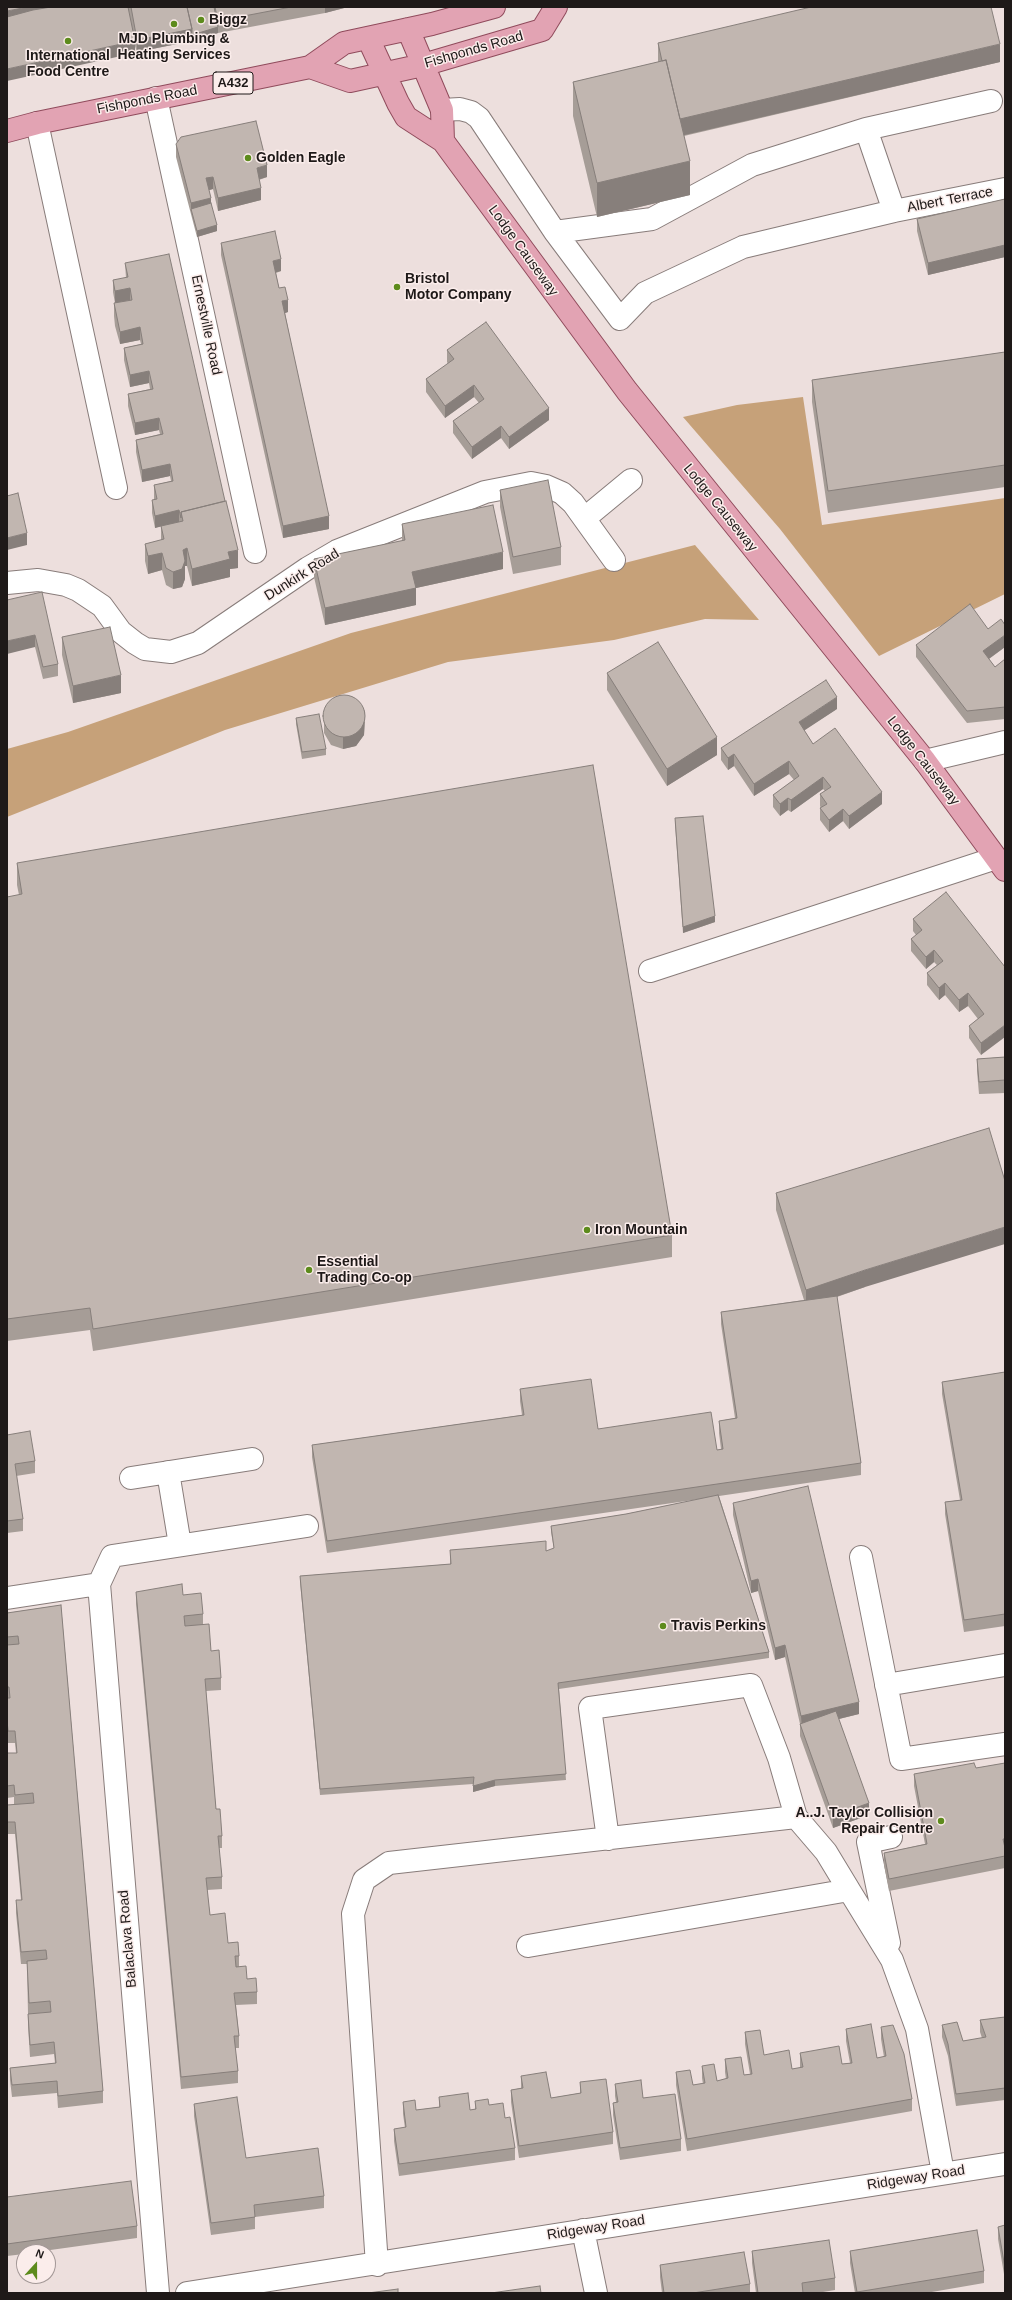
<!DOCTYPE html>
<style>
body{margin:0}
#map{position:relative;width:1012px;height:2300px;overflow:hidden;background:#eddfdd;font-family:Helvetica,sans-serif}
canvas{display:block}
.frame{position:absolute;inset:0;border:8px solid #1e1918;pointer-events:none}
.north{position:absolute;left:16px;top:2244px;width:40px;height:40px;box-sizing:border-box;background:#fbedeb;border:1px solid #a39897;border-radius:50%;rotate:21deg;font-size:11px;font-weight:700;line-height:16px;text-align:center;color:#1e1918}
.north::after{content:'';display:block;margin:auto;width:14px;height:18px;background:#5d8b1c;clip-path:polygon(50% 0,100% 100%,50% 72%,0 100%)}
</style>
<div id="map">
<canvas width="1012" height="2300"></canvas>
<div class="frame"></div>
<div class="north">N</div>
</div>
<script>
const c = document.querySelector('canvas').getContext('2d');
c.lineJoin = 'round';
function fill(path, color) { c.fillStyle = color; c.fill(path, 'evenodd'); }
const poly = rows => new Path2D(rows.map(r => 'M' + r).join(''));
function stroke(path, color, width, dash) { c.strokeStyle = color; c.lineWidth = width; c.lineCap = dash ? 'butt' : 'round'; c.setLineDash(dash || []); c.stroke(path); }
function write(font, color, halo, rows, align = 'center') {
  c.font = font + ' Helvetica,sans-serif'; c.lineWidth = 3; c.setLineDash([]); c.textBaseline = 'middle'; c.strokeStyle = halo; c.fillStyle = color; for (const [text, x, y, turn = 0] of rows) {
    c.save(); c.translate(x, y); c.rotate((+turn || 0) * Math.PI / 180); c.textAlign = isNaN(turn) ? turn : align; if (halo) c.strokeText(text, 0, 0); c.fillText(text, 0, 0); c.restore();
  }
}
const forest = poly([
 [803,397,822,525,1005,498,1005,594,879,656,780,529,683,417,737,405],
 [695,545,759,620,705,619,614,640,448,662,225,730,7,817,7,749,68,732,351,633]
]);
const minor = poly([
 [156,98,255,552],
 [442,110,460,109,471,112,479,118,555,232,620,319,645,293,743,247,894,211,1005,189],
 [37,123,116,488],
 [866,129,991,101],
 [555,232,652,219,752,165,866,129,894,211],
 [585,518,631,480],
 [7,583,38,580,66,585,78,590,102,606,121,632,135,643,145,649,171,652,198,643,308,568,337,551,485,492,531,483,546,486,562,493,573,503,614,560],
 [925,761,1005,742],
 [650,971,996,858],
 [168,1472,180,1545],
 [131,1478,252,1459],
 [861,1557,901,1759,1005,1744],
 [7,1598,99,1584],
 [886,1685,1005,1665],
 [608,1839,590,1708,751,1685,779,1758,796,1817],
 [889,1943,868,1842,891,1837],
 [528,1946,849,1890,892,1960,917,2029,943,2173],
 [583,2230,596,2293],
 [377,2265,353,1914,364,1880,389,1863,796,1817,826,1852,849,1890],
 [158,2293,99,1584,112,1556,307,1526],
 [187,2293,1005,2164]
]);
const major = poly([
 [408,29,442,110,443,141],
 [368,38,398,103,406,117,443,141,627,391,925,761,1005,870],
 [310,67,350,81,423,65,542,30,556,7],
 [7,131,37,123,310,67,344,43,432,24,494,7]
]);
const wall = poly([
 [7,7,348,7,325,13,218,33,192,41,137,52,135,46,135,53],
 [658,43,1000,62,684,136,690,195,597,217,573,116,573,82,658,62],
 [176,144,267,177,259,180,261,200,218,211,213,189,209,190,211,203,217,231,197,237,176,157],
 [1005,199,1005,257,928,275,917,231,917,219],
 [221,243,281,271,276,273,279,288,288,312,285,313,329,529,283,538,221,255],
 [125,263,238,568,230,569,230,577,192,586,187,566,185,566,185,579,182,587,173,589,166,585,162,570,148,574,145,561,145,544,161,540,161,526,155,528,152,513,152,500,154,500,154,485,171,481,170,476,142,482,136,452,136,440,160,434,159,430,135,435,128,406,128,394,150,389,149,383,130,387,124,360,124,348,141,344,140,340,120,344,115,326,114,316,114,303,115,303,113,292,113,280,126,278],
 [447,350,549,420,509,449,501,438,472,459,453,433,453,421,479,403,474,397,445,418,426,392,426,379,448,364,447,362],
 [1005,352,1005,487,828,513,812,402,812,380],
 [500,490,561,547,561,565,513,574,500,507],
 [402,524,503,569,416,588,416,605,325,625,314,577,314,559,402,541],
 [7,600,58,664,58,676,43,679,35,647],
 [988,629,1005,647,989,659,995,667,1005,659,1005,719,967,723,916,657,916,645],
 [62,637,121,693,73,703,62,655],
 [607,673,717,755,667,786,607,690],
 [837,709,804,730,813,744,882,804,849,829,843,821,829,832,820,820,820,808,821,808,820,806,820,794,825,791,823,789,791,812,788,810,780,816,773,807,773,795,794,780,789,774,754,796,734,766,728,770,721,760,721,748],
 [296,718,326,749,326,755,302,759,296,724],
 [324,721,365,722,364,735,356,746,343,749,331,745,324,733],
 [675,818,715,922,683,933,675,824],
 [17,863,672,1235,672,1257,93,1351,90,1330,7,1341,7,897,19,895,17,885],
 [913,919,1005,967,981,1055,969,1038,969,1026,978,1019,968,1006,959,1012,945,995,939,1000,927,985,927,973,937,965,934,962,926,969,911,951,911,939,916,935,913,931],
 [1005,1057,1005,1093,979,1094,977,1071,977,1059],
 [776,1193,865,1287,837,1297,861,1463,861,1475,719,1496,769,1652,769,1658,559,1689,566,1780,495,1786,473,1792,473,1784,320,1795,300,1582,300,1576,450,1564,450,1550,546,1551,554,1549,551,1532,551,1526,626,1514,700,1499,327,1553,312,1457,312,1445,522,1415,520,1401,520,1389,598,1429,717,1450,721,1449,719,1433,719,1421,735,1418,721,1324,721,1312,804,1300,776,1210],
 [1005,1372,1005,1626,964,1632,945,1514,945,1502,960,1500,942,1394,942,1382],
 [7,1435,35,1461,35,1473,16,1476,23,1519,23,1531,7,1533],
 [733,1503,859,1714,839,1719,869,1815,833,1828,800,1736,800,1724,785,1657,775,1660,758,1591,751,1593,733,1515],
 [7,1559,8,1565,8,1577,7,1577],
 [136,1592,183,1595,203,1614,203,1624,211,1651,221,1678,221,1690,206,1691,216,1809,222,1836,222,1848,219,1848,222,1877,222,1889,207,1890,210,1915,228,1943,239,1956,239,1967,257,1992,257,2004,236,2005,239,2036,239,2048,235,2048,238,2071,238,2083,181,2089,136,1604],
 [61,1605,103,2091,103,2103,58,2108,57,2093,12,2097,10,2080,10,2068,55,2063,54,2054,30,2057,28,2026,28,2014,27,1964,21,1964,16,1913,16,1900,21,1900,15,1834,7,1834,7,1805,14,1805,14,1797,7,1798,7,1753,16,1753,15,1743,8,1743,7,1732,7,1613],
 [1005,1763,1005,1868,889,1891,884,1865,884,1853,925,1844,914,1786,914,1774,976,1768],
 [1005,2017,1005,2100,956,2106,948,2056,942,2037,942,2025,963,2041,982,2038,980,2032,980,2020],
 [881,2027,912,2099,912,2111,687,2151,676,2085,676,2072,693,2085,703,2084,702,2078,702,2066,717,2081,726,2079,725,2072,725,2059,744,2075,750,2074,745,2044,745,2032,764,2055,792,2069,800,2068,800,2053,842,2064,850,2063,846,2041,846,2029,877,2058,884,2057,881,2039],
 [521,2076,551,2098,580,2093,580,2082,613,2132,613,2144,519,2158,511,2102,511,2090,521,2088],
 [615,2084,643,2098,681,2139,681,2151,620,2160,613,2115,613,2103,616,2102,615,2096],
 [439,2097,470,2110,475,2109,475,2101,489,2105,505,2118,515,2148,515,2160,399,2176,394,2141,394,2129,405,2128,403,2114,403,2102,416,2110,439,2107],
 [194,2104,246,2158,324,2196,324,2208,255,2217,255,2229,211,2235,194,2116],
 [7,2197,137,2226,137,2238,36,2252,24,2252,24,2254,7,2256],
 [1005,2225,1005,2280,998,2239,998,2227],
 [752,2251,835,2278,835,2290,817,2293,756,2293,752,2263],
 [850,2251,984,2271,984,2283,926,2293,855,2293,850,2263],
 [660,2265,750,2284,750,2293,662,2293,660,2277]
]);
const shadedWall = poly([
 [28,7,90,7,7,29,7,11],
 [325,7,348,7,325,13],
 [218,27,218,33,192,41,137,52,137,40,192,29],
 [135,41,135,53,7,81,7,69],
 [1000,44,1000,62,676,137,676,120],
 [690,161,690,195,597,217,597,183],
 [267,165,267,177,257,180,257,168],
 [213,177,213,189,206,191,206,178],
 [261,188,261,200,218,211,218,198],
 [211,198,211,210,191,209,191,203],
 [217,225,217,231,197,237,197,231],
 [1005,245,1005,257,928,275,928,263],
 [281,259,281,271,273,273,273,261],
 [130,288,130,300,115,303,115,291],
 [288,300,288,312,282,314,282,301],
 [140,327,140,340,120,344,120,332],
 [149,371,149,383,130,387,130,375],
 [474,385,474,397,445,418,445,406],
 [549,408,549,420,509,449,509,437],
 [159,418,159,430,135,435,135,423],
 [501,426,501,438,472,459,472,447],
 [170,464,170,476,142,482,142,470],
 [179,510,179,522,155,528,155,516],
 [329,516,329,529,283,538,283,526],
 [27,533,27,545,7,550,7,538],
 [187,548,187,566,185,566,185,579,182,587,173,589,173,572,183,550],
 [238,550,238,568,230,569,230,577,192,586,192,569,228,552],
 [503,552,503,569,416,588,416,605,325,625,325,608,412,572],
 [162,553,162,570,148,574,148,556],
 [35,635,35,647,7,654,7,641],
 [1005,635,1005,647,983,663,983,651],
 [121,675,121,693,73,703,73,686],
 [837,697,837,709,799,734,799,722],
 [365,710,364,735,356,746,343,749,343,737],
 [717,737,717,755,667,786,667,769],
 [734,754,734,766,728,770,728,758],
 [789,761,789,774,754,796,754,784],
 [823,777,823,789,791,812,791,800],
 [882,792,882,804,849,829,849,816],
 [788,798,788,810,780,816,780,804],
 [843,809,843,821,829,832,829,820],
 [715,916,715,922,683,933,683,927],
 [934,950,934,962,926,969,926,957],
 [945,983,945,995,939,1000,939,988],
 [968,993,968,1006,959,1012,959,1000],
 [1005,1025,1005,1037,981,1055,981,1043],
 [1005,1227,1005,1244,865,1287,806,1307,806,1290,865,1270],
 [758,1579,758,1591,751,1593,751,1581],
 [785,1645,785,1657,775,1660,775,1648],
 [859,1702,859,1714,802,1728,801,1716],
 [495,1780,495,1786,473,1792,473,1786],
 [869,1803,869,1815,833,1828,833,1816]
]);
const building = poly([
 [7,7,28,7,7,11,7,7],
 [51,7,128,7,135,41,7,69,7,17,33,10,51,7],
 [131,7,187,7,192,29,137,40,131,7],
 [187,7,214,7,218,27,192,35,192,29,187,7],
 [215,7,291,7,218,21,215,7],
 [811,7,991,7,1000,44,680,119,666,60,662,61,658,43,811,7],
 [666,60,690,161,597,183,573,82,666,60],
 [256,121,267,165,257,168,261,188,218,198,213,177,206,178,211,198,191,203,176,144,181,137,256,121],
 [1005,199,1005,245,928,263,917,219,1005,199],
 [211,203,217,225,197,231,191,209,211,203],
 [275,231,281,259,273,261,279,288,285,287,288,300,282,301,329,516,283,526,221,243,275,231],
 [169,254,225,501,181,512,181,518,179,510,155,516,152,500,157,499,154,485,173,481,170,464,142,470,136,440,163,434,159,418,135,423,128,394,153,389,149,371,130,375,124,348,143,344,140,327,120,332,114,303,132,300,130,288,115,291,113,280,128,277,125,263,169,254],
 [486,322,549,408,509,437,501,426,472,447,453,421,484,399,474,385,445,406,426,379,454,359,447,350,486,322],
 [1005,352,1005,465,828,491,812,380,1005,352],
 [548,480,561,547,513,557,500,490,548,480],
 [18,493,27,533,7,538,7,496,18,493],
 [226,501,238,550,228,552,230,559,192,569,187,548,183,550,185,561,182,569,173,572,166,568,162,553,148,556,145,544,164,539,161,526,183,521,181,512,226,501],
 [493,505,503,552,412,572,416,588,325,608,314,559,405,540,402,524,493,505],
 [42,592,58,664,43,667,35,635,7,641,7,600,42,592],
 [970,604,988,629,1001,619,1005,625,1005,635,983,651,995,667,1005,659,1005,707,967,711,916,645,970,604],
 [110,627,121,675,73,686,62,637,110,627],
 [658,642,717,737,667,769,607,673,658,642],
 [826,680,837,697,799,722,813,744,835,728,882,792,849,816,843,809,829,820,820,808,827,804,820,794,831,787,823,777,791,800,788,798,780,804,773,795,799,776,789,761,754,784,734,754,728,758,721,748,826,680],
 '323 716a21 21 0 1 1 42 0a21 21 0 1 1-42 0Z',
 [319,714,326,749,302,752,296,718,319,714],
 [593,765,672,1235,93,1329,90,1308,7,1319,7,897,22,894,17,863,593,765],
 [703,816,715,916,683,927,675,818,703,816],
 [946,892,1005,967,1005,1025,981,1043,969,1026,984,1014,968,993,959,1000,945,983,939,988,927,973,943,961,934,950,926,957,911,939,922,930,913,919,946,892],
 [1005,1057,1005,1080,979,1082,977,1059,1005,1057],
 [989,1128,1005,1181,1005,1227,865,1270,806,1290,776,1193,989,1128],
 [837,1296,861,1463,327,1541,312,1445,524,1415,520,1389,591,1379,598,1429,711,1412,717,1450,723,1449,719,1421,737,1418,721,1312,837,1296],
 [1005,1372,1005,1614,964,1620,945,1502,962,1500,942,1382,1005,1372],
 [30,1431,35,1461,15,1464,23,1519,7,1521,7,1435,30,1431],
 [808,1486,859,1702,801,1716,785,1645,775,1648,758,1579,751,1581,733,1503,808,1486],
 [718,1495,769,1652,558,1683,566,1774,495,1780,473,1786,474,1777,320,1789,300,1576,451,1564,450,1550,475,1548,546,1541,546,1551,554,1548,551,1526,626,1514,718,1495],
 [182,1584,183,1595,201,1593,203,1614,184,1616,185,1626,209,1624,211,1651,219,1650,221,1678,205,1679,216,1809,220,1809,222,1836,218,1836,222,1877,206,1878,210,1915,225,1913,228,1943,238,1942,239,1956,235,1956,236,1967,246,1966,247,1979,256,1978,257,1992,234,1993,239,2036,234,2036,238,2071,181,2077,136,1592,182,1584],
 [61,1605,103,2091,58,2096,57,2081,12,2085,10,2068,56,2063,54,2042,30,2045,28,2014,51,2012,50,2001,29,2003,27,1961,47,1959,46,1950,21,1952,16,1900,22,1900,15,1822,7,1822,7,1805,34,1803,33,1793,15,1795,14,1785,7,1786,7,1753,17,1753,15,1731,8,1731,7,1720,7,1698,10,1698,9,1687,7,1687,7,1645,19,1644,18,1636,7,1637,7,1613,61,1605],
 [836,1711,869,1803,833,1816,800,1724,836,1711],
 [974,1763,976,1768,1005,1763,1005,1839,1003,1839,1005,1848,1005,1856,889,1879,884,1853,927,1844,914,1774,974,1763],
 [1005,2017,1005,2088,956,2094,948,2044,942,2025,957,2022,963,2041,986,2037,980,2020,1005,2017],
 [871,2024,877,2058,886,2056,881,2027,893,2025,904,2054,912,2099,687,2139,676,2072,690,2070,693,2085,705,2083,702,2066,714,2064,717,2081,728,2078,725,2059,741,2057,744,2075,752,2074,745,2032,760,2030,764,2055,789,2050,792,2069,803,2067,800,2053,839,2046,842,2064,852,2063,846,2029,871,2024],
 [546,2072,551,2098,581,2093,580,2082,606,2079,613,2132,519,2146,511,2090,523,2088,521,2076,546,2072],
 [641,2080,643,2098,675,2094,681,2139,620,2148,613,2103,618,2102,615,2084,641,2080],
 [468,2093,470,2110,476,2109,475,2101,488,2099,489,2105,503,2103,505,2118,510,2117,515,2148,399,2164,394,2129,406,2127,403,2102,415,2100,416,2110,440,2107,439,2097,468,2093],
 [237,2097,246,2158,318,2148,324,2196,254,2205,255,2217,211,2223,194,2104,237,2097],
 [131,2181,137,2226,7,2244,7,2197,131,2181],
 [1005,2225,1005,2268,998,2227,1005,2225],
 [977,2230,984,2271,857,2292,850,2251,977,2230],
 [829,2240,835,2278,802,2283,803,2293,758,2293,752,2251,829,2240],
 [744,2252,750,2284,693,2293,664,2293,660,2265,744,2252],
 [540,2286,541,2293,491,2293,540,2286],
 [398,2289,398,2293,368,2293,398,2289]
]);
const markers = [
 [201,20,4,"#5d8b1c"],
 [174,24,4,"#5d8b1c"],
 [68,41,4,"#5d8b1c"],
 [248,158,4,"#5d8b1c"],
 [397,287,4,"#5d8b1c"],
 [587,1230,4,"#5d8b1c"],
 [309,1270,4,"#5d8b1c"],
 [663,1626,4,"#5d8b1c"],
 [941,1821,4,"#5d8b1c"]
];
const shields = [
 [233,83,40]
];
const shieldNames = [
 ["A432",233,83]
];
const poiNames = [
 ["Biggz",209,20],
 ["MJD Plumbing &",174,39,"center"],
 ["Heating Services",174,55,"center"],
 ["International",68,56,"center"],
 ["Food Centre",68,72,"center"],
 ["Golden Eagle",256,158],
 ["Bristol",405,279],
 ["Motor Company",405,295],
 ["Iron Mountain",595,1230],
 ["Essential",317,1262],
 ["Trading Co-op",317,1278],
 ["Travis Perkins",671,1626],
 ["A..J. Taylor Collision",933,1813,"right"],
 ["Repair Centre",933,1829,"right"]
];
const streetNames = [
 ["Fishponds Road",474,50,-16],
 ["Fishponds Road",147,100,-11],
 ["Albert Terrace",950,200,-11],
 ["Lodge Causeway",523,251,54],
 ["Ernestville Road",206,325,78],
 ["Lodge Causeway",720,508,51],
 ["Dunkirk Road",302,575,-32],
 ["Lodge Causeway",923,761,52],
 ["Balaclava Road",128,1939,-95],
 ["Ridgeway Road",916,2178,-9],
 ["Ridgeway Road",596,2228,-9]
];
fill(forest, '#c6a179');
stroke(minor, '#887c7a', 24);
stroke(major, '#904b5c', 24);
stroke(minor, '#fff', 22);
stroke(major, '#e2a3b3', 22);
fill(wall, '#a69d97');
fill(shadedWall, '#877f7b');
fill(building, '#c1b6b0');
stroke(building, '#877f7b', 1);
for (const [x, y, r, color] of markers) { const dot = new Path2D(); dot.arc(x, y, r, 0, 2 * Math.PI); c.fillStyle = color; c.fill(dot); stroke(dot, '#fbedeb', 1.5); }
for (const [x, y, w] of shields) { const box = new Path2D(); box.roundRect(x - w / 2, y - 11, w, 22, 3); c.fillStyle = '#fbedeb'; c.fill(box); stroke(box, '#1e1918', 1); }
write('bold 13px', '#1e1918', null, shieldNames);
write('bold 14px', '#1e1918', '#fbedeb', poiNames, 'left');
write('14px', '#1e1918', '#fbedeb', streetNames);
</script>
